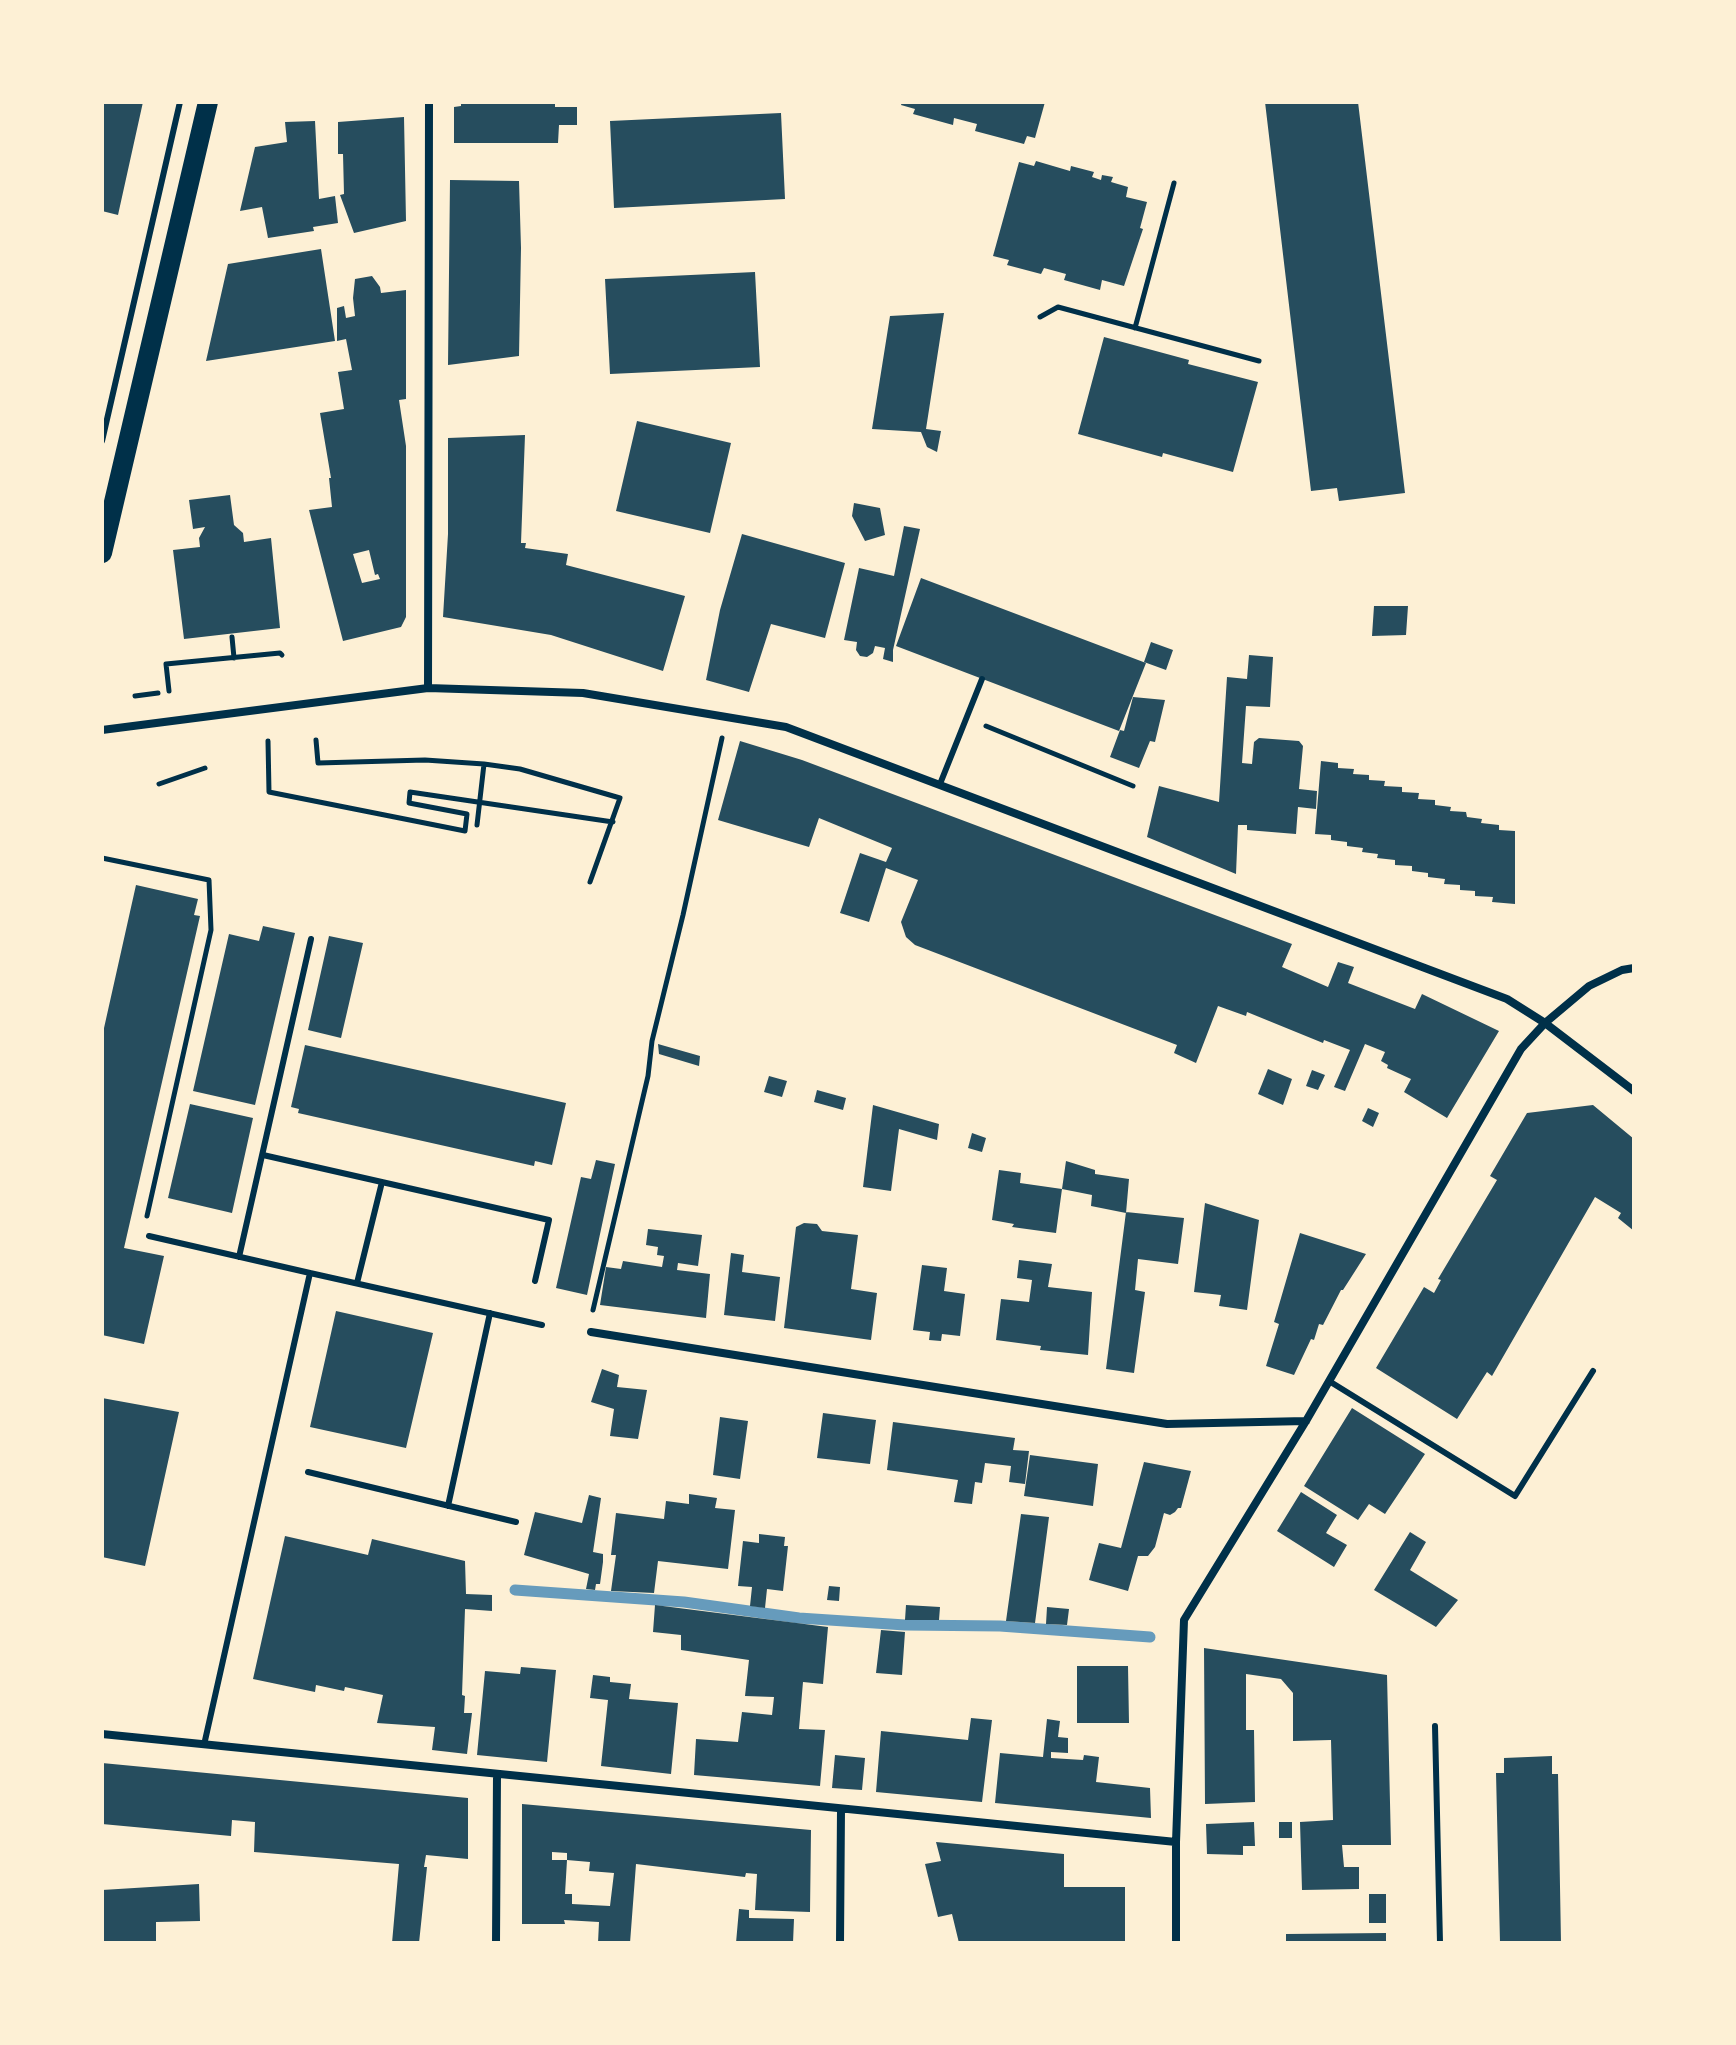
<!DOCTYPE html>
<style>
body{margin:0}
#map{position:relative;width:1736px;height:2045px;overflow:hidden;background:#fdf0d5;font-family:Lora,serif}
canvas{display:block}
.frame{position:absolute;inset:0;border:104px solid #fdf0d5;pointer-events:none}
</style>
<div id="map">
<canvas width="1736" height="2045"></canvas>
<div class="frame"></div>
</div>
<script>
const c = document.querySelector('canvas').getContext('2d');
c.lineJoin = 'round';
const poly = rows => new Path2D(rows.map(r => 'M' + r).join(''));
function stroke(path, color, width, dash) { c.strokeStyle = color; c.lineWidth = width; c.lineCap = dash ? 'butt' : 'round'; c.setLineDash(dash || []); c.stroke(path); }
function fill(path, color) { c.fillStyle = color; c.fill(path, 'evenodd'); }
const stream = poly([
 [515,1590,684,1602,799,1618,905,1625,1000,1626,1150,1637]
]);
const building = poly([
 [102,102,143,102,118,215,102,211],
 [461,102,555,102,555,107,577,107,577,125,559,125,558,143,454,143,454,107,461,106],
 [902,102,1045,102,1035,138,1027,136,1024,144,975,131,977,124,954,118,953,125,913,114,915,109,901,105],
 [1265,102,1358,102,1405,493,1339,501,1337,488,1311,491],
 [781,113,785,199,614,208,610,121],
 [404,117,406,221,354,233,340,195,344,194,343,154,338,154,338,122],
 [315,121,319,199,335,196,338,223,313,227,314,231,268,238,262,207,240,211,255,147,287,142,285,122],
 [1036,161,1070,171,1071,166,1094,172,1092,177,1101,180,1102,175,1113,177,1111,182,1128,187,1126,197,1147,202,1140,228,1143,229,1124,286,1102,280,1100,290,1064,280,1066,274,1044,268,1041,274,1007,265,1009,260,993,256,1019,162,1034,166],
 [450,180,519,181,521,248,519,356,448,365],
 [321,249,335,341,206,361,228,264],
 [755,272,760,367,610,374,605,279],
 [372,276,380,287,381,293,406,290,406,399,399,400,406,446,406,617,401,627,343,641,309,510,332,507,329,478,331,478,320,413,344,409,338,372,352,370,346,339,337,341,337,308,344,306,346,318,355,316,353,298,355,279],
 [369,550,375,575,378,574,380,579,362,583,353,554],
 [944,313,926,429,941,431,937,452,927,447,921,432,872,429,890,316],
 [1104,337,1189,360,1188,364,1258,382,1233,472,1163,453,1162,457,1078,434],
 [637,421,731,443,710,533,616,511],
 [525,435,521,543,526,543,525,548,568,554,566,565,685,596,663,671,551,635,443,617,448,534,448,438],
 [230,495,234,525,243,533,244,542,271,538,280,628,184,639,173,550,200,547,199,538,205,527,193,529,189,500],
 [854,503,880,508,885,535,865,541,852,516],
 [904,526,920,529,893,650,893,662,883,659,885,648,875,646,873,653,867,657,860,656,856,650,857,642,844,640,859,568,894,576],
 [742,534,845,563,825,638,771,624,749,692,706,680,720,610],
 [921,578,1146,663,1119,731,896,646],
 [1374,606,1408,606,1406,635,1372,636],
 [1151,642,1173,650,1166,670,1144,662],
 [1249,655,1273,657,1270,707,1246,706,1242,763,1252,764,1254,742,1259,738,1299,741,1303,746,1299,789,1317,791,1316,809,1298,807,1296,834,1247,830,1247,825,1238,825,1236,874,1147,837,1159,786,1219,802,1227,677,1247,679],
 [1133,697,1165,700,1155,742,1150,741,1139,768,1110,757,1120,730,1124,731],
 [740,741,802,760,1292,944,1282,967,1328,987,1338,962,1354,967,1348,983,1415,1009,1422,994,1499,1031,1447,1118,1404,1092,1411,1079,1387,1068,1388,1065,1381,1061,1385,1052,1365,1044,1345,1091,1334,1087,1350,1050,1324,1040,1323,1043,1247,1012,1246,1016,1218,1006,1196,1063,1174,1053,1177,1045,915,945,906,937,901,922,918,880,886,868,869,922,840,913,860,853,886,862,892,848,819,818,809,847,718,820],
 [1321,761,1338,763,1338,768,1354,769,1353,774,1369,775,1369,780,1385,781,1384,786,1402,787,1402,792,1419,793,1418,799,1435,800,1435,805,1451,807,1450,811,1466,812,1467,817,1482,819,1481,823,1499,825,1499,830,1515,831,1515,904,1492,902,1493,897,1475,896,1475,891,1460,890,1460,885,1444,884,1445,879,1428,877,1428,873,1412,871,1412,866,1395,865,1395,860,1377,858,1378,854,1362,852,1363,848,1347,846,1347,842,1331,840,1331,835,1315,834],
 [136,885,198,899,194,915,200,916,124,1248,164,1256,144,1344,102,1335,102,1037],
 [263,926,295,933,255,1105,193,1091,229,934,259,941],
 [329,936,363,943,341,1038,308,1030],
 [658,1044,700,1056,699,1066,659,1054],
 [305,1045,566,1103,552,1165,535,1161,534,1166,298,1113,299,1109,291,1107],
 [1268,1069,1292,1079,1283,1105,1258,1094],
 [1312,1070,1325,1075,1318,1090,1306,1086],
 [769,1076,787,1081,782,1097,764,1092],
 [817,1090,846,1098,843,1110,814,1102],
 [190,1104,253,1118,232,1213,168,1198],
 [873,1105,939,1124,937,1140,899,1129,891,1191,863,1187],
 [1593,1105,1634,1139,1634,1231,1618,1218,1621,1213,1595,1197,1492,1376,1487,1372,1457,1419,1376,1368,1424,1287,1434,1293,1441,1280,1438,1279,1497,1180,1490,1176,1527,1113],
 [1368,1108,1379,1113,1373,1127,1362,1121],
 [972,1133,986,1138,982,1152,968,1148],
 [596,1160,615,1164,587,1295,556,1288,581,1177,591,1179],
 [1066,1161,1095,1170,1095,1174,1129,1179,1126,1213,1091,1206,1092,1195,1062,1189,1056,1233,1012,1227,1014,1224,992,1220,999,1170,1021,1173,1020,1183,1062,1189],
 [1205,1203,1259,1220,1247,1310,1219,1306,1221,1295,1194,1292],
 [1126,1212,1184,1218,1178,1264,1138,1259,1135,1290,1145,1292,1134,1373,1106,1369],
 [804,1223,817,1224,822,1231,858,1235,851,1289,877,1293,871,1340,784,1328,796,1227],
 [648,1229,702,1235,698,1266,678,1263,677,1270,710,1274,706,1318,600,1305,606,1267,621,1269,623,1261,662,1267,664,1256,657,1255,658,1247,646,1245],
 [1300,1233,1366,1254,1343,1290,1341,1290,1323,1325,1319,1324,1314,1340,1311,1339,1294,1375,1266,1366,1279,1324,1274,1322],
 [731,1253,744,1255,742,1272,780,1277,775,1321,724,1315],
 [1019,1260,1052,1264,1048,1287,1092,1292,1088,1355,1040,1350,1041,1346,996,1340,1001,1299,1029,1302,1032,1280,1017,1278],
 [922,1265,947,1268,944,1291,965,1294,960,1336,942,1334,941,1341,929,1340,930,1332,913,1330],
 [336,1311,433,1333,406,1448,310,1427],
 [602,1369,619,1375,617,1387,647,1390,638,1439,610,1436,614,1409,591,1402],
 [102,1398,179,1412,145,1566,102,1557],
 [1352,1408,1425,1454,1385,1514,1369,1504,1358,1520,1304,1486],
 [823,1413,876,1420,870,1464,817,1458],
 [720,1417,748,1421,740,1479,713,1475],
 [893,1422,1015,1438,1013,1450,1029,1451,1025,1484,1009,1482,1011,1466,985,1463,982,1483,975,1482,972,1504,954,1502,958,1480,887,1470],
 [1030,1455,1098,1464,1093,1506,1024,1496],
 [1144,1462,1191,1471,1181,1508,1178,1508,1175,1512,1170,1515,1164,1513,1155,1547,1148,1556,1138,1556,1128,1591,1089,1580,1099,1543,1121,1548],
 [1301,1492,1337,1515,1326,1533,1347,1545,1334,1567,1277,1531],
 [689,1494,717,1498,715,1508,735,1510,728,1569,658,1561,654,1593,611,1591,616,1555,611,1555,616,1513,664,1519,666,1501,689,1504],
 [589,1495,601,1498,593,1552,603,1554,603,1562,600,1584,596,1584,595,1590,586,1589,589,1574,524,1555,535,1512,582,1523],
 [1021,1514,1049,1517,1035,1623,1006,1621],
 [1410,1532,1426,1542,1410,1570,1458,1600,1436,1627,1374,1590],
 [759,1534,785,1537,784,1546,788,1546,783,1591,767,1589,765,1608,750,1606,752,1587,738,1586,743,1541,759,1543],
 [285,1536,368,1555,372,1539,465,1561,466,1594,492,1595,492,1611,465,1609,462,1695,465,1696,464,1713,472,1713,467,1754,432,1750,435,1727,377,1723,383,1695,345,1687,344,1691,316,1685,315,1692,253,1679],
 [829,1586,840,1587,839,1601,827,1600],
 [655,1605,828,1627,823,1684,803,1682,799,1729,825,1730,820,1786,694,1775,696,1739,738,1742,742,1712,772,1715,774,1697,745,1696,749,1660,681,1650,681,1635,653,1632],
 [906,1605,940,1607,939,1620,905,1620],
 [1047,1607,1069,1609,1067,1625,1046,1624],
 [881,1630,905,1632,902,1675,876,1673],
 [1204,1648,1387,1675,1391,1845,1342,1845,1344,1867,1359,1867,1359,1889,1302,1890,1300,1822,1333,1820,1331,1740,1293,1741,1293,1693,1281,1679,1246,1674,1246,1730,1254,1730,1255,1802,1205,1804],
 [1077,1666,1128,1666,1129,1723,1077,1723],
 [521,1667,556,1670,547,1762,477,1755,485,1671,520,1674],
 [593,1675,610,1677,610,1682,631,1684,629,1699,678,1703,671,1774,601,1766,608,1700,590,1698],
 [971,1718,992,1720,982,1802,876,1792,881,1731,968,1740],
 [1047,1719,1060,1721,1058,1737,1068,1738,1068,1753,1051,1752,1051,1758,1083,1760,1084,1755,1099,1757,1096,1782,1150,1788,1151,1818,995,1803,1000,1753,1043,1757],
 [835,1755,865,1758,862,1790,832,1788],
 [1552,1756,1552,1774,1558,1774,1561,1943,1500,1943,1496,1773,1504,1773,1504,1758],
 [102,1763,468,1798,468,1859,426,1855,424,1867,427,1867,419,1943,392,1943,399,1864,254,1852,255,1822,232,1820,231,1836,102,1824],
 [522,1804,811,1830,810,1912,755,1910,757,1874,746,1873,745,1877,636,1864,630,1943,598,1943,599,1922,564,1920,565,1924,522,1924],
 [552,1852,567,1853,567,1860,590,1862,589,1871,614,1873,610,1906,572,1904,572,1894,565,1894,567,1860,552,1860],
 [1254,1822,1255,1846,1243,1846,1243,1855,1207,1854,1206,1824],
 [1279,1822,1292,1822,1292,1838,1279,1838],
 [936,1842,1064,1854,1064,1887,1125,1887,1125,1943,959,1943,952,1914,938,1917,925,1864,941,1861],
 [199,1884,200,1921,156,1922,156,1943,102,1943,102,1890],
 [1369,1894,1386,1894,1386,1923,1369,1923],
 [739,1909,749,1910,749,1918,794,1919,793,1943,736,1943],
 [1386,1933,1386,1943,1286,1943,1286,1934]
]);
const path = poly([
 [1040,317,1058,307,1259,361],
 [1135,328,1174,183],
 [232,637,234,658],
 [169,691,166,664,280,653,282,655],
 [135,696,158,693],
 [986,726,1133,786],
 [316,740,318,763,425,760,484,764,520,769,620,798,590,882],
 [268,741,269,792,465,831,467,814,409,803,410,792,613,822],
 [159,784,205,768],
 [477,825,484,764],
 [102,858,209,880,211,930,147,1216],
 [593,1310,648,1076,652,1041,683,915,722,738]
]);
const service = poly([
 [102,441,180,102],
 [940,784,982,679],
 [263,1155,549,1220,535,1281],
 [149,1236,310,1273],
 [239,1257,311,939],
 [357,1283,382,1182],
 [1329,1381,1515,1496,1593,1371],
 [308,1472,516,1522],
 [448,1506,490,1313],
 [1435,1726,1440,1943],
 [204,1745,310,1273,542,1325]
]);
const minor = poly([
 [428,688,429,102],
 [102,730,428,688,583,693,786,727,1507,999,1545,1023,1634,1091],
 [591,1332,1167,1424,1306,1421],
 [102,1734,1176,1842],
 [496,1943,497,1774],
 [840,1943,841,1809],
 [1176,1943,1176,1842,1184,1620,1306,1421,1521,1049,1545,1023,1589,986,1622,970,1634,968]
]);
const primary = poly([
 [102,553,208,102]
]);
stroke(stream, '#669bbc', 11);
fill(building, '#264d5e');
stroke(path, '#003049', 5);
stroke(service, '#003049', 6);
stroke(minor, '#003049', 8);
stroke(primary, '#003049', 20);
</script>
